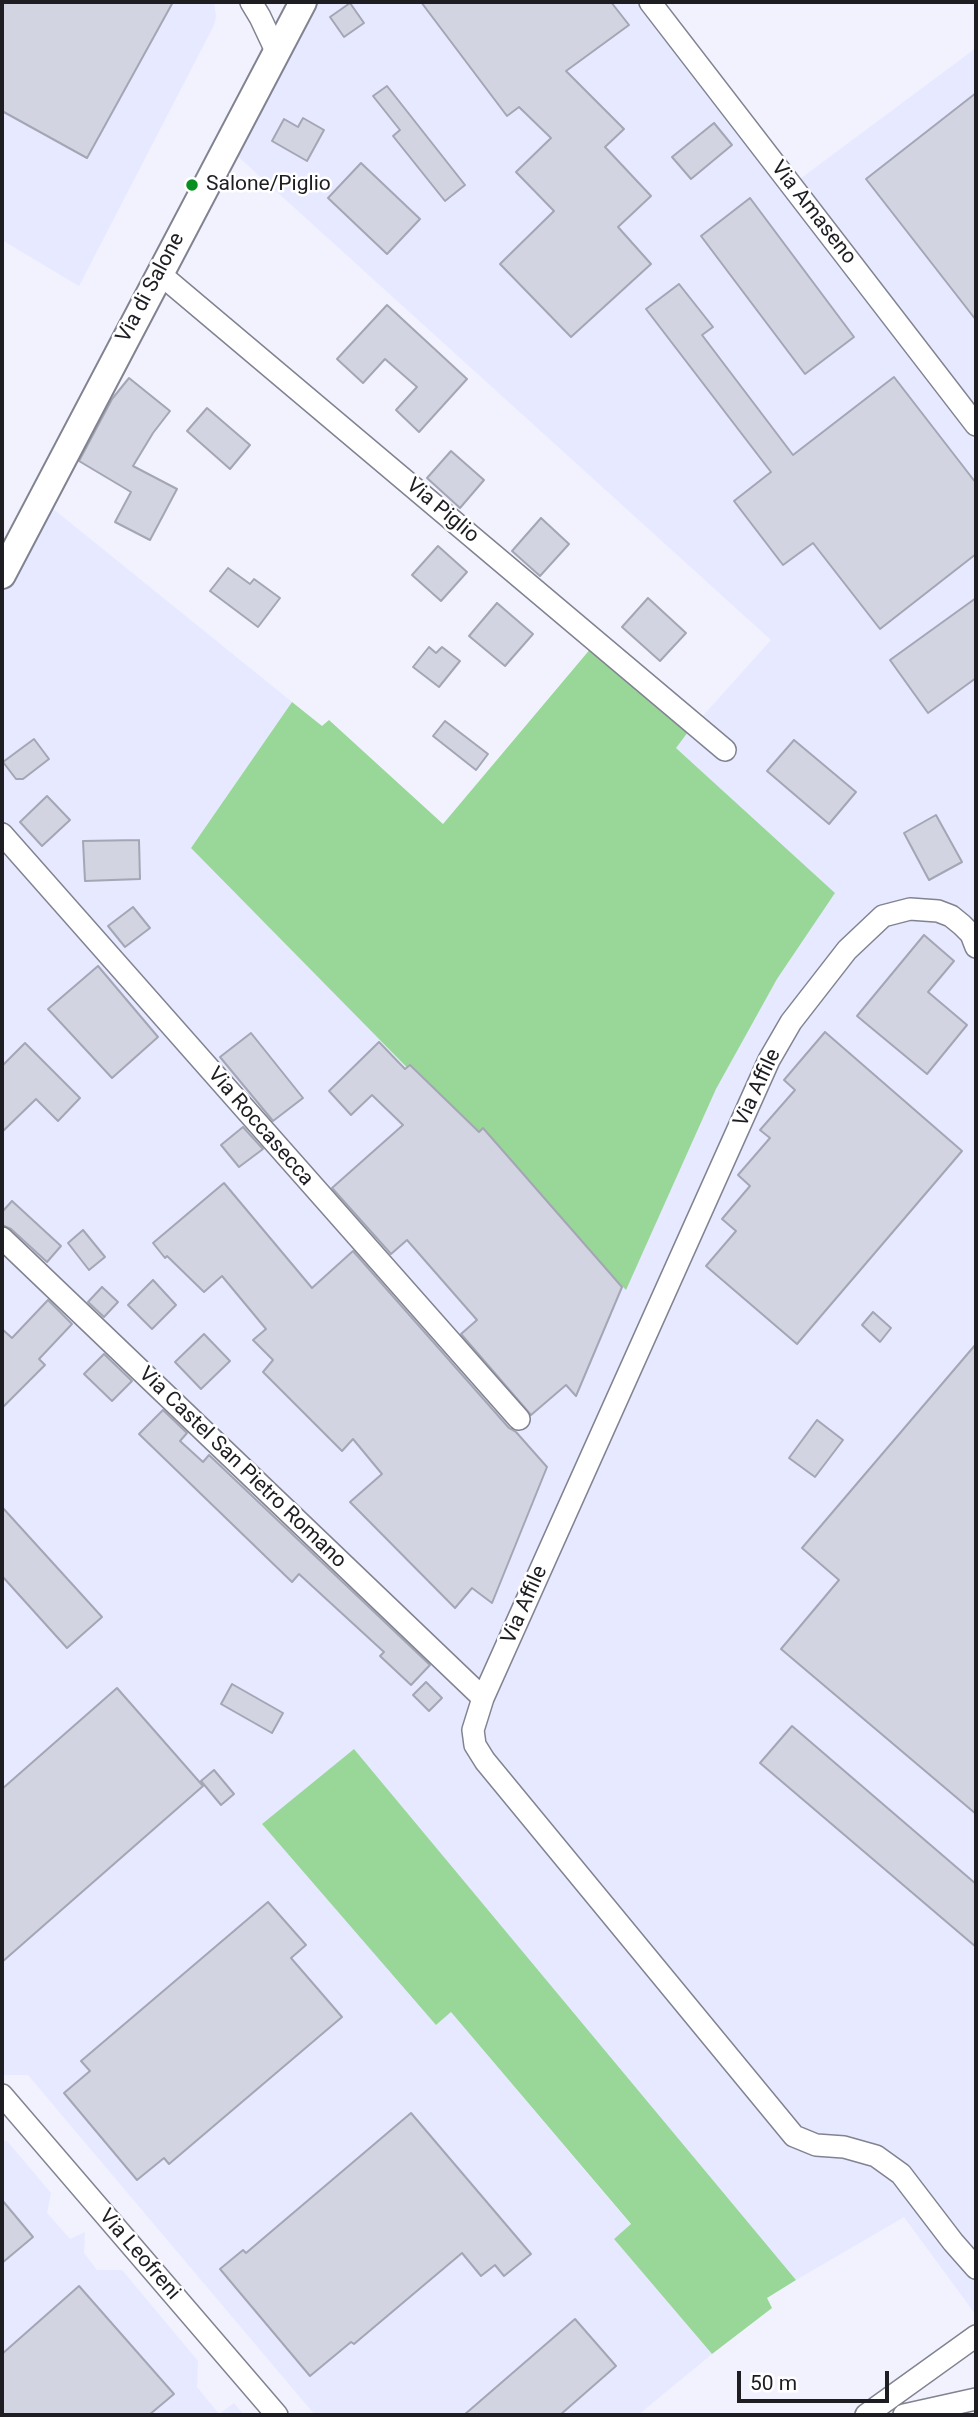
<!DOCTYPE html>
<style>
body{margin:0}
#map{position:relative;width:978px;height:2417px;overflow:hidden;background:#f1f2fe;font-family:Roboto,sans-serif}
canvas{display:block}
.frame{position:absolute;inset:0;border:4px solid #1d1d22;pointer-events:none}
.scale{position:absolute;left:737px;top:2371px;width:152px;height:32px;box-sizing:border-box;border:4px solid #1d1d22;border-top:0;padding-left:9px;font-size:21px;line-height:24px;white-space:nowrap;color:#1d1d22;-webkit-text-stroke:5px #fff;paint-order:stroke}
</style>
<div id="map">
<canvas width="978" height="2417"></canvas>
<div class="frame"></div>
<div class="scale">50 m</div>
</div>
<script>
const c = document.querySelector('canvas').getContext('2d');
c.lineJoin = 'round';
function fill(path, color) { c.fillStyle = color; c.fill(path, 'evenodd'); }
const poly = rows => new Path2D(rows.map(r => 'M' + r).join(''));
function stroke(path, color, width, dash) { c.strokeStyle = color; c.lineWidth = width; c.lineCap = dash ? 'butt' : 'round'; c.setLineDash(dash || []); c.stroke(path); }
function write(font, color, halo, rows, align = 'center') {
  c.font = font + ' Roboto,sans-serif'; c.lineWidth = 5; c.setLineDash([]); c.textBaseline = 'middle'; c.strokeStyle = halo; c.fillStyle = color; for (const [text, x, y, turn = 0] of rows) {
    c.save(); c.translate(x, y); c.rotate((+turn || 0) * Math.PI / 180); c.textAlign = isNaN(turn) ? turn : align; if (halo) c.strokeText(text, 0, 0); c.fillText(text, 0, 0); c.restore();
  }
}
const built = poly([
 [2,2,214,2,216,17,214,25,79,286,2,240],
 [313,2,635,2,976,442,976,2315,904,2217,796,2280,354,1749,262,1824,437,2024,451,2012,631,2225,614,2239,712,2354,638,2415,315,2415,28,2075,2,2075,2,1252,331,1562,198,1415,2,1226,2,847,172,1044,188,1031,2,821,2,594,47,504,292,702,191,848,626,1289,716,1089,777,979,835,893,675,747,771,640,233,152],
 [976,48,976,407,800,179],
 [2,2140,7,2141,51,2193,47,2213,70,2239,85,2232,84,2253,97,2270,122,2270,198,2361,197,2387,219,2414,234,2403,244,2415,2,2415]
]);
const green = poly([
 [597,641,694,724,676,748,835,893,777,979,716,1089,626,1290,191,848,292,702,322,726,329,720,443,824],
 [354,1749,796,2280,767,2298,772,2308,712,2354,614,2239,631,2224,451,2012,436,2025,262,1824]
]);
const building = poly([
 [2,2,173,2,87,158,2,111,2,2],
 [421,2,611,2,629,25,566,71,624,129,605,147,651,196,618,227,651,264,571,337,500,264,554,211,516,172,551,138,519,107,507,116,421,2],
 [350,3,364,23,344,37,330,17,350,3],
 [387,86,465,185,445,201,393,136,400,130,373,96,387,86],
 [976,93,976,320,866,179,976,93],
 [303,118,324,130,307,161,272,141,284,119,298,127,303,118],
 [714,123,732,145,691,179,672,157,714,123],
 [361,163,420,219,387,254,328,198,361,163],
 [750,198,854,337,805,374,701,236,750,198],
 [679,284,713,327,702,335,793,455,894,377,976,483,976,554,880,629,813,543,783,565,734,501,771,472,646,309,679,284],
 [387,305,467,379,419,432,396,410,417,387,385,359,363,383,337,359,387,305],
 [129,378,170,411,153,433,133,466,177,489,150,540,115,522,131,492,79,461,112,399,129,378],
 [207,408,250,445,230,469,187,431,207,408],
 [451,451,484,480,460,508,427,478,451,451],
 [541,518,569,544,540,576,512,551,541,518],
 [438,546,467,572,441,601,412,575,438,546],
 [228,568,250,584,254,579,280,598,258,627,210,591,228,568],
 [648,598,686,633,660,661,622,627,648,598],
 [976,598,976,678,928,713,890,660,976,598],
 [497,603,533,634,505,666,469,636,497,603],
 [429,647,436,653,442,647,460,661,439,687,413,667,429,647],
 [445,721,488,754,476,770,433,736,445,721],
 [34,739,49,759,23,779,16,779,3,762,34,739],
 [794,740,856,792,829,824,767,771,794,740],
 [47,796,70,820,42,846,20,822,47,796],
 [936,815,962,862,929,880,904,833,936,815],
 [139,840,140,879,85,881,83,841,139,840],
 [133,907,150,928,125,947,108,926,133,907],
 [924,935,954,961,928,992,967,1025,927,1074,857,1016,924,935],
 [98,966,158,1037,112,1078,48,1009,98,966],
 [825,1032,962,1151,797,1344,706,1266,736,1231,722,1219,750,1186,738,1175,770,1138,760,1130,795,1090,784,1080,825,1032],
 [251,1033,303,1098,273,1121,220,1057,251,1033],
 [379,1042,405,1069,410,1065,479,1132,483,1128,622,1287,576,1396,566,1385,531,1415,461,1334,477,1320,407,1240,391,1254,332,1188,403,1125,372,1095,351,1115,329,1091,379,1042],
 [25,1043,80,1098,58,1121,36,1099,2,1132,2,1066,25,1043],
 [243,1127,263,1149,239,1167,221,1145,243,1127],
 [224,1183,312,1288,353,1251,509,1428,516,1432,547,1467,492,1603,472,1588,455,1608,350,1502,382,1474,353,1439,342,1451,263,1372,273,1360,253,1340,266,1329,222,1276,204,1292,167,1256,165,1258,153,1243,224,1183],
 [12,1201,61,1246,47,1262,11,1229,2,1225,2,1212,12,1201],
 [83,1230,105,1257,89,1270,68,1243,83,1230],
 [153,1280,176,1305,152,1329,128,1305,153,1280],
 [102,1287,118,1302,104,1317,88,1302,102,1287],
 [48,1300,72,1324,39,1359,45,1365,2,1408,2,1329,12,1338,48,1300],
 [873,1312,891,1328,880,1342,862,1325,873,1312],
 [204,1334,230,1361,201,1389,175,1362,204,1334],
 [976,1344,976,1814,781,1649,839,1580,802,1548,976,1344],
 [104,1354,132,1381,112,1401,84,1374,104,1354],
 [163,1410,187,1433,180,1441,203,1462,209,1455,430,1665,411,1685,380,1656,384,1652,299,1574,292,1582,139,1434,163,1410],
 [817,1420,843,1440,815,1477,789,1458,817,1420],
 [2,1507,102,1617,67,1648,2,1576,2,1507],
 [426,1682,442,1698,429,1711,413,1695,426,1682],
 [232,1684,283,1713,272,1733,221,1704,232,1684],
 [117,1688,203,1786,2,1962,2,1789,117,1688],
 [792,1726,976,1884,976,1947,760,1763,792,1726],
 [214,1770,234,1794,221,1805,201,1781,214,1770],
 [268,1902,306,1945,291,1958,342,2017,169,2164,164,2158,137,2180,64,2093,90,2071,81,2061,268,1902],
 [411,2113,531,2254,504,2276,495,2265,481,2276,462,2253,354,2344,351,2342,310,2376,220,2269,243,2250,246,2253,411,2113],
 [2,2200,33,2237,2,2263,2,2200],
 [79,2286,174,2394,149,2415,2,2415,2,2354,79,2286],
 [575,2319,616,2366,560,2415,464,2415,575,2319]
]);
const minor = poly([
 [251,2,260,17,277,53],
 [650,2,976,425],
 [159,273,725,750],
 [2,834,519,1419],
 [976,947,971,934,962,925,951,916,938,911,910,909,883,916,847,950,791,1022,769,1060,483,1698,473,1730,475,1745,485,1761,794,2136,816,2145,844,2147,876,2156,901,2174,953,2242,976,2268],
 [2,1238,483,1698],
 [2,2095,277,2415],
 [866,2415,976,2336],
 [904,2415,976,2399]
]);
const tertiary = poly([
 [2,575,303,2]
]);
const markers = [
 [192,185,7,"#088f20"]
];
const poiNames = [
 ["Salone/Piglio",206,185]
];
const streetNames = [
 ["Via Amaseno",813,213,52],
 ["Via di Salone",151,288,-62],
 ["Via Piglio",442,511,40],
 ["Via Affile",758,1088,-65],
 ["Via Roccasecca",260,1127,49],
 ["Via Castel San Pietro Romano",242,1468,44],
 ["Via Affile",525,1605,-66],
 ["Via Leofreni",139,2255,49]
];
fill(built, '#e6e9ff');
fill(green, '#98d797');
fill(building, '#d2d4e2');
stroke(building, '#a4a6b4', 2);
stroke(minor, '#818390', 24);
stroke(tertiary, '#818390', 30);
stroke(minor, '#fff', 21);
stroke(tertiary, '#fff', 26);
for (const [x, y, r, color] of markers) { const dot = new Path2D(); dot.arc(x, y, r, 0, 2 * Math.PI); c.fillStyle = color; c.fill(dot); stroke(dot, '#fff', 2.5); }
write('21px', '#1d1d22', '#fff', poiNames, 'left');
write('21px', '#1d1d22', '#fff', streetNames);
</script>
